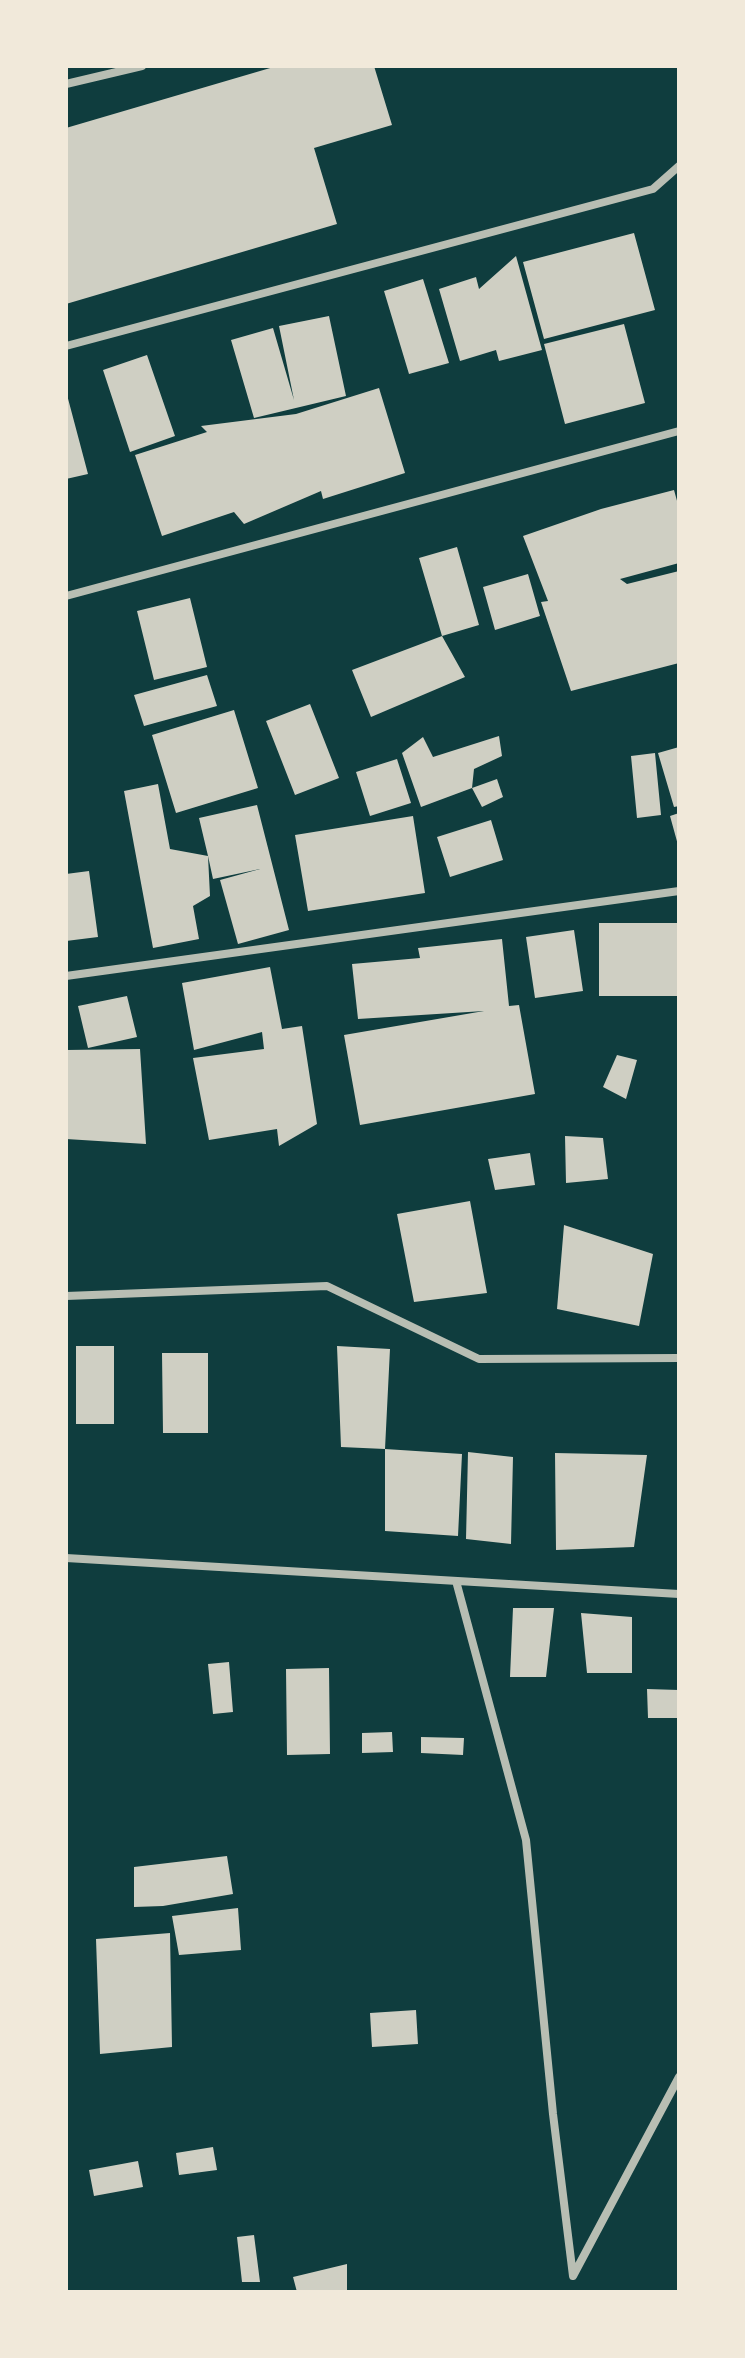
<!DOCTYPE html>
<style>
body{margin:0}
#map{position:relative;width:745px;height:2358px;overflow:hidden;background:#0f3d3e;font-family:"Exo 2",sans-serif}
canvas{display:block}
.frame{position:absolute;inset:0;border:68px solid #f1e9da;pointer-events:none}
</style>
<div id="map">
<canvas width="745" height="2358"></canvas>
<div class="frame"></div>
</div>
<script>
const c = document.querySelector('canvas').getContext('2d');
c.lineJoin = 'round';
function fill(path, color) { c.fillStyle = color; c.fill(path, 'evenodd'); }
const poly = rows => new Path2D(rows.map(r => 'M' + r).join(''));
function stroke(path, color, width, dash) { c.strokeStyle = color; c.lineWidth = width; c.lineCap = dash ? 'butt' : 'round'; c.setLineDash(dash || []); c.stroke(path); }
const building = poly([
 [277,66,374,66,392,125,314,148,337,224,66,304,66,128],
 [634,233,655,310,544,339,523,262],
 [516,256,542,350,499,361,496,350,460,361,439,289,476,277,479,289],
 [423,279,449,363,409,374,384,291],
 [329,316,346,396,254,418,231,340,273,328,294,400,279,326],
 [624,324,645,403,565,424,544,344],
 [147,355,175,436,130,452,103,370],
 [379,388,405,473,323,499,321,491,244,524,234,512,162,536,135,455,207,432,201,426,296,414],
 [66,391,88,474,66,479],
 [674,490,679,508,679,563,620,579,627,584,679,571,679,663,571,691,541,602,548,601,523,536,601,509],
 [457,547,479,625,442,636,465,677,371,717,352,670,442,636,419,558],
 [528,574,540,616,495,630,483,587],
 [190,598,207,667,154,680,137,611],
 [207,675,217,706,144,726,134,695],
 [310,704,339,778,295,795,266,721],
 [234,710,258,788,176,813,152,735],
 [499,736,502,756,474,769,472,788,497,779,503,797,482,807,472,788,421,807,402,753,423,737,433,757],
 [679,747,679,806,674,807,658,753],
 [655,753,661,815,637,818,631,756],
 [397,759,411,803,370,816,356,772],
 [158,784,170,849,208,856,199,818,257,805,289,930,238,944,220,880,260,869,213,879,208,856,210,896,193,906,199,939,153,948,124,791],
 [679,813,679,845,678,845,670,816],
 [413,816,425,893,308,911,295,835],
 [491,820,503,860,450,877,437,837],
 [89,871,98,937,66,941,66,874],
 [599,923,679,923,679,996,599,996],
 [574,930,583,991,535,998,526,937],
 [502,939,509,1006,519,1005,535,1094,360,1125,344,1035,484,1011,358,1019,352,964,420,958,418,948],
 [270,967,282,1029,302,1026,317,1124,279,1146,277,1129,209,1140,193,1058,264,1049,262,1032,194,1050,182,983],
 [127,996,137,1037,88,1048,78,1006],
 [140,1049,146,1144,66,1139,66,1050],
 [617,1055,637,1060,626,1099,603,1087],
 [565,1136,603,1138,608,1179,566,1183],
 [530,1153,535,1185,495,1190,488,1159],
 [470,1201,487,1293,414,1302,397,1214],
 [564,1225,653,1254,639,1326,557,1309],
 [76,1346,114,1346,114,1424,76,1424],
 [337,1346,390,1349,385,1449,341,1447],
 [162,1353,208,1353,208,1433,163,1433],
 [385,1449,462,1454,458,1536,385,1531],
 [468,1452,513,1457,511,1544,466,1539],
 [555,1453,647,1455,634,1547,556,1550],
 [513,1608,554,1608,546,1677,510,1677],
 [581,1613,632,1617,632,1673,587,1673],
 [229,1662,233,1712,213,1714,208,1664],
 [329,1668,330,1754,287,1755,286,1669],
 [647,1689,679,1690,679,1718,648,1718],
 [392,1732,393,1752,362,1753,362,1733],
 [421,1737,464,1738,463,1755,421,1753],
 [227,1856,233,1894,163,1906,134,1907,134,1867],
 [238,1908,241,1950,179,1955,172,1916],
 [170,1933,172,2047,100,2054,96,1939],
 [416,2010,418,2044,372,2047,370,2013],
 [213,2147,217,2170,179,2175,176,2153],
 [138,2161,143,2187,94,2196,89,2170],
 [254,2235,260,2282,242,2282,237,2237],
 [347,2264,347,2292,297,2292,293,2277]
]);
const minor = poly([
 [66,84,142,66],
 [66,346,653,189,679,166],
 [66,596,679,431],
 [66,976,679,891],
 [66,1296,327,1286,479,1359,679,1358],
 [66,1558,679,1594],
 [456,1581,526,1840,553,2114,573,2276,679,2077]
]);
fill(building, '#cfcfc3');
stroke(minor, '#b8beb3', 8);
</script>
